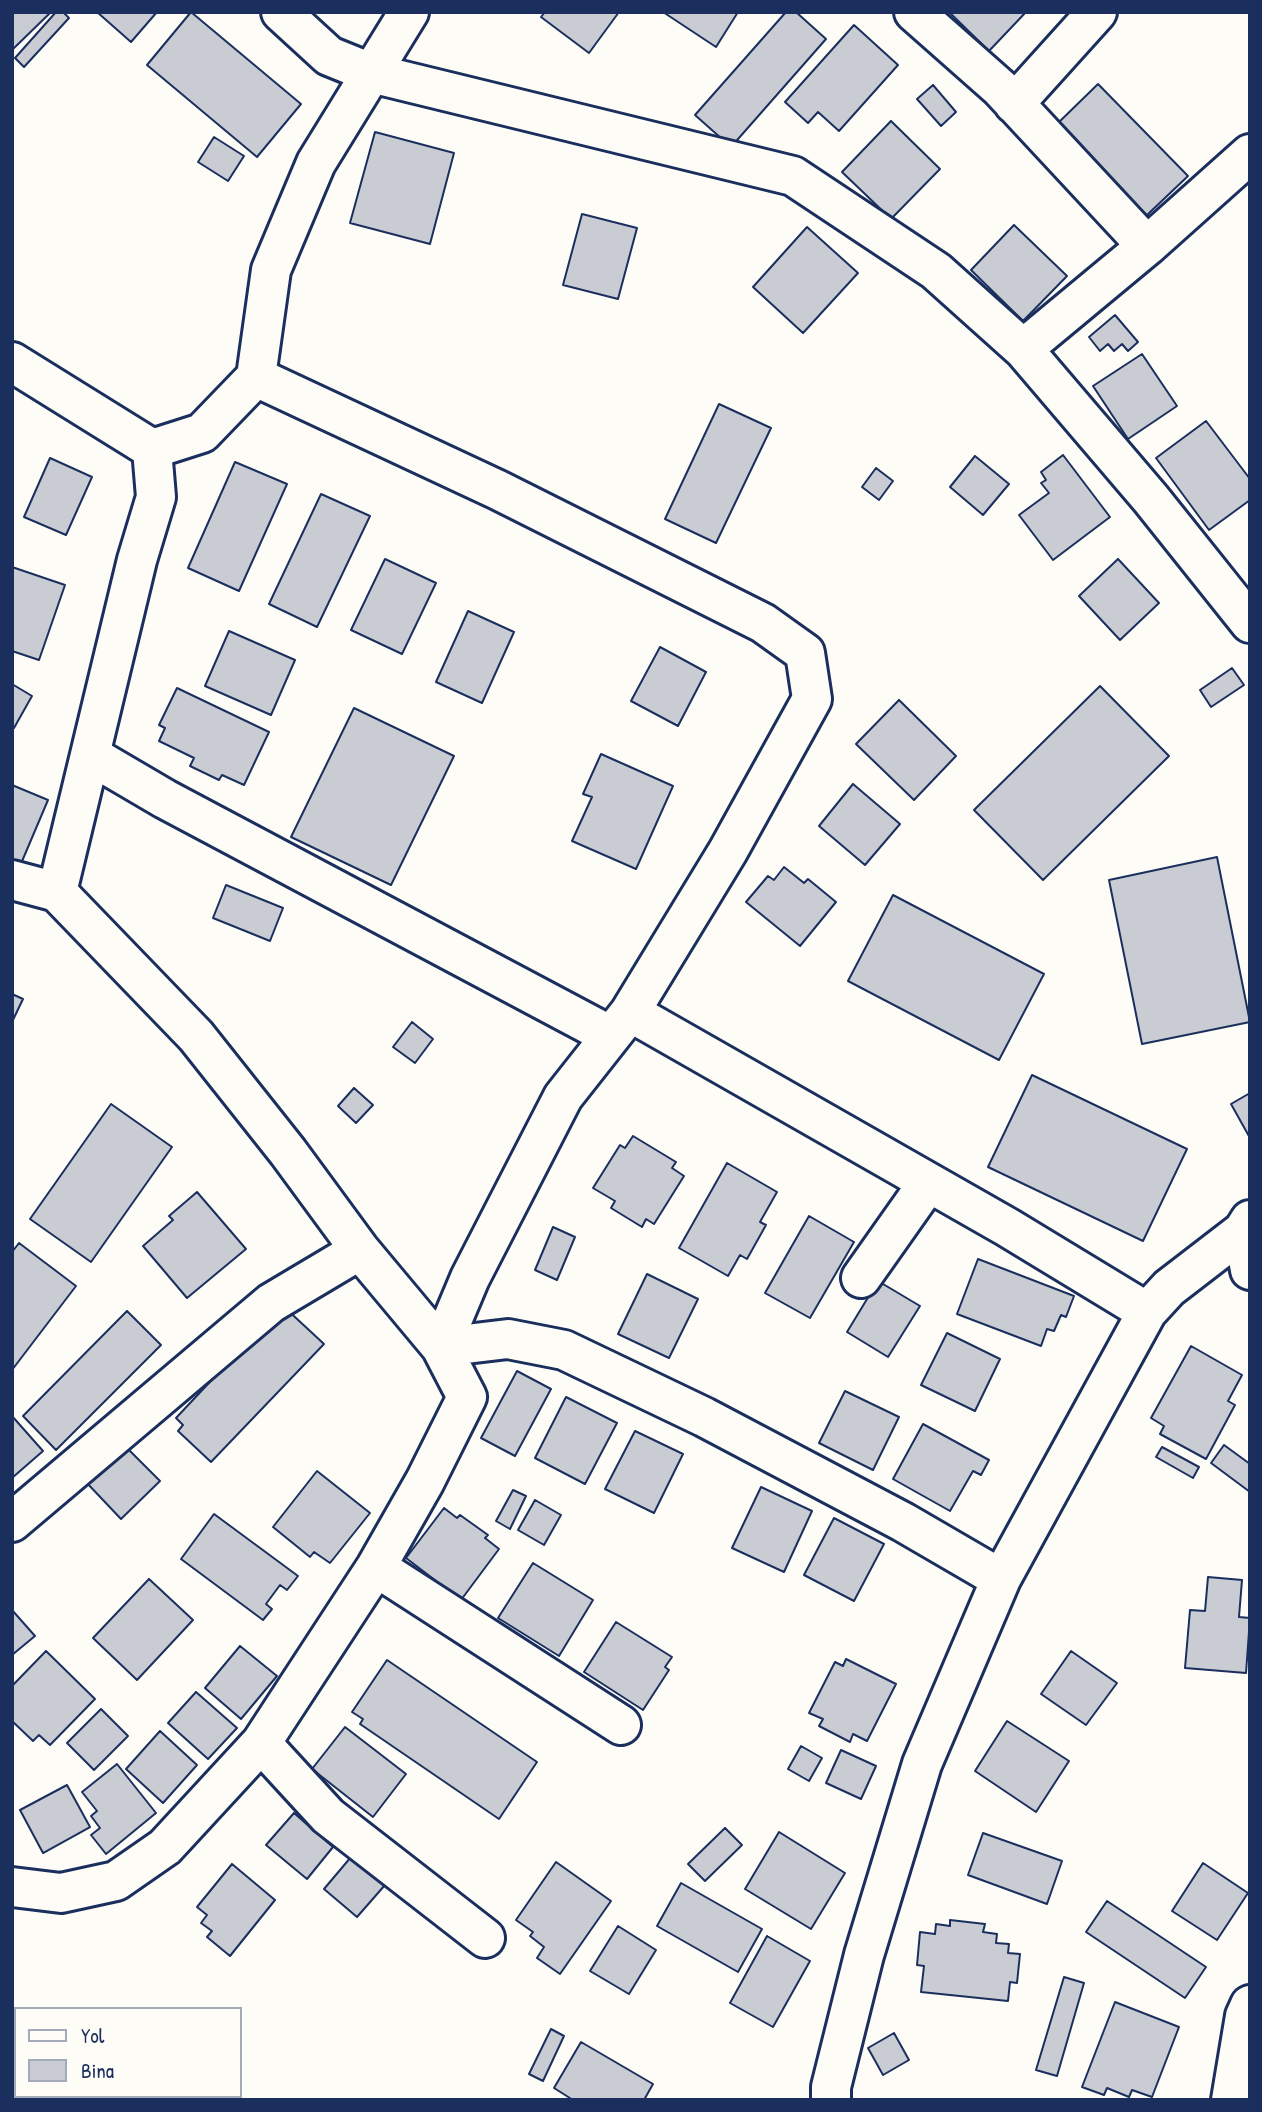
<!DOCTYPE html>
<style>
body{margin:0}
#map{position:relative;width:1262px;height:2112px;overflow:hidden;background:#fdfcf7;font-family:"Patrick Hand",sans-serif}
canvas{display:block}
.frame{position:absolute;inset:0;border:14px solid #1b2f5e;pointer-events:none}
.legend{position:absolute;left:14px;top:2007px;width:228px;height:91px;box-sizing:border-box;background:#fdfcf7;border:2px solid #a3aaba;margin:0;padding:9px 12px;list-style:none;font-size:21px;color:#1b2f5e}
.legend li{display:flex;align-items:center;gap:14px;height:35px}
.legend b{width:35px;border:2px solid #a3aaba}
</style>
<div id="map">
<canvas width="1262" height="2112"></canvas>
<div class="frame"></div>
<ul class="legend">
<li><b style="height:9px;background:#fdfcf7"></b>Yol</li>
<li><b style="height:19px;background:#c9ccd3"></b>Bina</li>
</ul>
</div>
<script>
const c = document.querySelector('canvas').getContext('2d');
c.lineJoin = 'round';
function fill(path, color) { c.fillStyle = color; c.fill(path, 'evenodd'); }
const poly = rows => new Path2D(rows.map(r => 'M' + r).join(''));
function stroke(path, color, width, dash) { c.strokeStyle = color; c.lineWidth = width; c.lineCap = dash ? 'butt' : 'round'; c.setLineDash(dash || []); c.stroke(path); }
const building = poly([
 [12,12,51,12,12,50,12,12],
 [56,12,63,12,69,18,24,67,15,58,56,12],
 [97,12,157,12,131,42,97,12],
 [191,12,301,104,257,157,147,65,191,12],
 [545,12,619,12,589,53,541,17,545,12],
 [663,12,738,12,716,47,663,12],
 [786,12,796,12,826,39,731,147,695,115,786,12],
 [949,12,1026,12,989,51,949,12],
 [854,25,898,65,839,131,818,112,808,123,785,102,854,25],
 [1098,84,1188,176,1146,216,1056,125,1098,84],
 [933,85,956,112,941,126,917,99,933,85],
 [891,121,940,169,891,219,842,172,891,121],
 [375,132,454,153,430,244,350,223,375,132],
 [214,137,244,156,228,181,198,162,214,137],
 [582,214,637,228,618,299,563,285,582,214],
 [1014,225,1067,276,1023,321,971,270,1014,225],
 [807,227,858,273,803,333,753,287,807,227],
 [1115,315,1138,342,1128,351,1122,344,1114,351,1108,344,1100,351,1089,337,1115,315],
 [1142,354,1177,406,1128,439,1093,386,1142,354],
 [719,404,771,428,716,543,665,519,719,404],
 [1206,421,1250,479,1250,500,1209,530,1156,458,1206,421],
 [1063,455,1110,517,1053,560,1019,515,1049,493,1041,483,1046,480,1041,472,1063,455],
 [975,456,1009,484,983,515,950,487,975,456],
 [50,458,92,477,66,535,24,517,50,458],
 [235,462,287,484,239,591,188,568,235,462],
 [876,468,893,481,879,500,862,487,876,468],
 [321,494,370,516,317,627,269,604,321,494],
 [385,559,436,583,402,654,351,630,385,559],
 [1118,559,1159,603,1120,640,1079,596,1118,559],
 [12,567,65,585,39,660,12,651,12,567],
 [468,611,514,632,482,703,436,682,468,611],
 [229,631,295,660,271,715,205,686,229,631],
 [660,647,706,672,678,726,631,701,660,647],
 [1232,668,1244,685,1211,707,1200,690,1232,668],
 [12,684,32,696,14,728,12,727,12,684],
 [1100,686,1169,756,1043,880,974,810,1100,686],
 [177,688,269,732,244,785,222,775,219,780,190,766,194,758,159,741,165,728,159,725,177,688],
 [899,700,956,756,914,800,856,744,899,700],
 [354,708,454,756,391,885,291,837,354,708],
 [601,754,673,786,636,869,572,841,592,797,583,794,601,754],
 [853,784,900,824,865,865,819,826,853,784],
 [12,785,48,800,20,866,12,863,12,785],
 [1217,857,1250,1022,1142,1044,1109,880,1217,857],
 [784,867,804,883,808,879,836,902,800,946,746,902,768,876,774,880,784,867],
 [226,885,283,908,270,941,213,918,226,885],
 [893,895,1044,974,999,1060,848,981,893,895],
 [12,994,23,999,12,1022,12,994],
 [412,1022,433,1039,415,1063,393,1047,412,1022],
 [1032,1075,1187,1149,1143,1241,988,1167,1032,1075],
 [354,1088,373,1105,356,1123,338,1106,354,1088],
 [1250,1093,1250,1138,1231,1104,1250,1093],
 [111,1104,172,1147,91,1262,30,1219,111,1104],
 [633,1136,676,1162,672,1168,684,1176,654,1224,646,1219,642,1227,611,1208,615,1201,593,1188,620,1145,625,1148,633,1136],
 [727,1163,777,1192,760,1222,766,1225,747,1259,740,1255,728,1276,679,1248,727,1163],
 [197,1192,246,1249,187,1298,143,1246,173,1220,169,1216,197,1192],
 [809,1216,854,1242,810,1318,765,1293,809,1216],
 [553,1227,575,1237,557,1280,535,1270,553,1227],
 [19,1243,76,1286,12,1370,12,1252,19,1243],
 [978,1259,1074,1296,1066,1317,1061,1315,1054,1331,1047,1329,1041,1346,957,1314,978,1259],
 [647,1274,698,1299,669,1358,618,1334,647,1274],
 [878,1281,920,1306,888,1357,847,1332,878,1281],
 [282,1305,324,1344,211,1462,178,1431,183,1425,176,1418,282,1305],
 [127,1311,161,1345,56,1450,23,1416,127,1311],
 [947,1333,1000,1359,975,1411,921,1385,947,1333],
 [1191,1346,1242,1375,1228,1401,1235,1405,1206,1459,1160,1434,1164,1426,1151,1418,1191,1346],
 [517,1371,551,1389,515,1456,481,1438,517,1371],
 [845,1391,899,1417,873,1470,819,1443,845,1391],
 [566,1397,617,1423,585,1484,535,1458,566,1397],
 [12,1416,43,1451,12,1478,12,1416],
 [923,1424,989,1460,981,1475,973,1471,950,1511,893,1479,923,1424],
 [635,1431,683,1454,654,1513,605,1489,635,1431],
 [123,1444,160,1481,121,1519,85,1481,123,1444],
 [1224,1445,1250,1464,1250,1492,1211,1463,1224,1445],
 [1162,1447,1199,1467,1193,1478,1156,1457,1162,1447],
 [317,1471,370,1513,330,1563,314,1552,310,1557,273,1527,317,1471],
 [761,1487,812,1511,784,1572,732,1548,761,1487],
 [513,1490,526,1496,510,1529,496,1521,513,1490],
 [535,1500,561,1515,544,1545,518,1530,535,1500],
 [444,1508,457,1518,460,1515,488,1535,485,1538,499,1549,461,1600,406,1558,444,1508],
 [214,1514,298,1576,287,1590,280,1585,266,1604,272,1609,263,1620,181,1559,214,1514],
 [834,1518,884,1544,854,1601,804,1575,834,1518],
 [533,1563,593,1600,559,1656,498,1618,533,1563],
 [1208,1577,1242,1580,1239,1617,1250,1618,1246,1673,1185,1668,1190,1610,1205,1611,1208,1577],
 [149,1579,193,1620,137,1680,93,1638,149,1579],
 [12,1610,35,1636,12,1655,12,1610],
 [616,1622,672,1657,665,1667,669,1670,643,1710,584,1672,616,1622],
 [240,1646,277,1676,241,1719,205,1688,240,1646],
 [46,1651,95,1699,50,1745,39,1735,33,1741,12,1721,12,1686,46,1651],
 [1071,1651,1117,1683,1086,1725,1041,1694,1071,1651],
 [846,1659,896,1684,867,1741,853,1734,850,1742,819,1726,823,1719,809,1713,835,1662,843,1666,846,1659],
 [387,1660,537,1762,499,1819,360,1724,363,1719,352,1712,387,1660],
 [196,1692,237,1728,208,1759,168,1723,196,1692],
 [101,1709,128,1736,94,1770,67,1743,101,1709],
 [1007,1721,1069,1761,1036,1812,975,1771,1007,1721],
 [345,1727,406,1774,373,1817,312,1769,345,1727],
 [160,1731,197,1765,163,1803,126,1769,160,1731],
 [801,1746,822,1758,809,1781,788,1769,801,1746],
 [841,1750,876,1766,861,1799,826,1783,841,1750],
 [117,1764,156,1813,106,1854,91,1835,100,1828,91,1816,97,1811,82,1792,117,1764],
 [67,1785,90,1827,43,1853,20,1810,67,1785],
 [294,1813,333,1847,307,1879,266,1845,294,1813],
 [725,1828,742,1845,705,1881,688,1864,725,1828],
 [779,1832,845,1873,811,1929,745,1889,779,1832],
 [983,1833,1062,1861,1047,1904,968,1875,983,1833],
 [351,1857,385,1885,357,1917,324,1889,351,1857],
 [556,1862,611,1901,560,1974,537,1958,544,1947,530,1936,533,1932,516,1920,556,1862],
 [1203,1863,1248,1893,1217,1940,1172,1911,1203,1863],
 [232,1864,275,1900,230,1956,207,1937,212,1931,201,1923,207,1915,197,1907,232,1864],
 [681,1883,762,1929,738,1972,657,1926,681,1883],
 [1107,1901,1206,1967,1185,1998,1086,1932,1107,1901],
 [950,1920,985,1924,983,1932,997,1934,996,1943,1009,1944,1008,1953,1020,1954,1017,1983,1010,1982,1008,2001,921,1992,924,1966,917,1965,920,1932,935,1934,936,1924,950,1926,950,1920],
 [618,1926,656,1950,629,1994,590,1971,618,1926],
 [767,1936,810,1961,773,2027,730,2003,767,1936],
 [1064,1977,1084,1983,1057,2076,1036,2070,1064,1977],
 [1115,2002,1179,2027,1152,2097,1132,2090,1129,2097,1107,2088,1104,2095,1082,2087,1115,2002],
 [551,2029,564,2036,543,2081,529,2074,551,2029],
 [894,2033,909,2060,883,2075,868,2048,894,2033],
 [581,2042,653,2084,644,2100,573,2100,554,2088,581,2042],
 [151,2096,228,2096,225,2100,155,2100,151,2096]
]);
const minor = poly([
 [281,12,329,56,371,73,793,176,936,271,1023,349,1151,499,1250,623],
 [914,12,1000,88,1147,246],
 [1014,104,1097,12],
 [1023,349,1147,246,1250,154],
 [12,362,152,449,202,433,256,377,271,270,316,163,409,12],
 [256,377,498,490,763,623,805,653,812,699,728,851,630,1012],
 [90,755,165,799,611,1036],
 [12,880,57,892],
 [1250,1220,1243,1231,1250,1270],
 [861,1278,928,1183],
 [12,1522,271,1303,360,1250],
 [376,1567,621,1725],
 [1001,1579,903,1522,704,1417,564,1350,508,1339,441,1347,470,1278,563,1097,630,1012,1007,1227,1147,1312],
 [261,1743,328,1816,485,1938],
 [12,1887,61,1893,116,1881,165,1847,261,1743,376,1567,425,1481,467,1397,441,1347,360,1250,288,1152,196,1036,57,892,137,560,156,497,152,449],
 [831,2100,831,2087,864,1955,922,1764,1001,1579,1147,1312,1169,1288,1243,1231],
 [1231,2100,1245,2016,1250,2005]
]);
fill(building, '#c9ccd3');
stroke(building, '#1b2f5e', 2);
stroke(minor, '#1b2f5e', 44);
stroke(minor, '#fdfcf7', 38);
</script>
